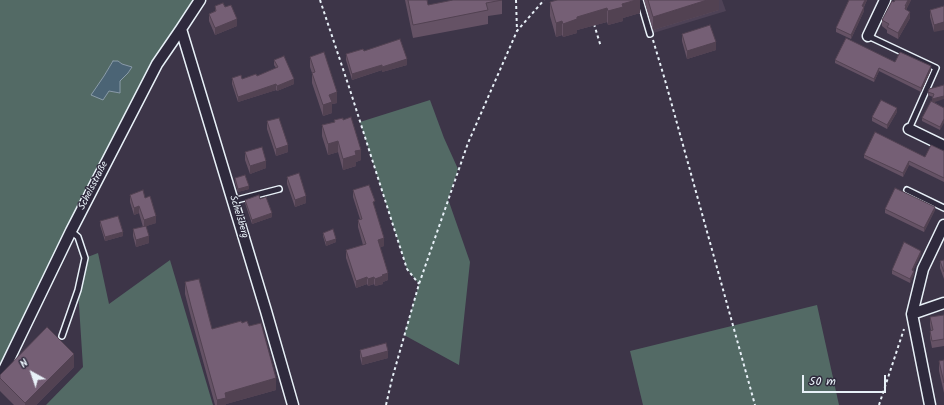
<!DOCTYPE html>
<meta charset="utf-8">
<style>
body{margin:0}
#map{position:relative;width:944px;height:405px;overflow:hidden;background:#3d3548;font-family:Kalam,sans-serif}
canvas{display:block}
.north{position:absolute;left:12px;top:353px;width:40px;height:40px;-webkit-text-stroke:3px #2f2a3d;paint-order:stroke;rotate:320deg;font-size:11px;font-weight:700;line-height:16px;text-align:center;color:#e8f1f8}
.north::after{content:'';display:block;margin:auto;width:14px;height:18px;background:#e8f1f8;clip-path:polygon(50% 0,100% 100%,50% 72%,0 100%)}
.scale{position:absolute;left:802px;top:375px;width:84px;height:18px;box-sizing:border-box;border:2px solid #e8f1f8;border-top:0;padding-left:5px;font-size:12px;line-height:14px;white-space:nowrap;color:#e8f1f8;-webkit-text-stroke:3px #2f2a3d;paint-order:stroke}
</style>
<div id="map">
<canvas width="944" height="405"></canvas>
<div class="north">N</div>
<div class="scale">50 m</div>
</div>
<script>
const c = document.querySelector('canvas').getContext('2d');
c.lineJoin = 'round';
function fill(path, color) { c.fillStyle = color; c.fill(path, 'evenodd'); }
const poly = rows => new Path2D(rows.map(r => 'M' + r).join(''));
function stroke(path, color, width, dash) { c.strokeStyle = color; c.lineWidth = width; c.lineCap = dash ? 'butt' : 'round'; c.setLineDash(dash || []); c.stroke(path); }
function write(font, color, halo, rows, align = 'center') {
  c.font = font + ' Kalam,sans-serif'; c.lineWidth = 3; c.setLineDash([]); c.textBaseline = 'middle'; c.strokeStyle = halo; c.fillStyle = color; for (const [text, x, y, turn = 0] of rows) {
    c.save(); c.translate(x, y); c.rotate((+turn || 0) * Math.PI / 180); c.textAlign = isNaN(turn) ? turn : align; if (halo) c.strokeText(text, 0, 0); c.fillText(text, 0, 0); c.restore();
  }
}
const built = poly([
 [640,0,722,0,726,11,650,34]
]);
const green = poly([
 [0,0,193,0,177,28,7,353,0,363],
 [113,61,118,61,122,64,132,67,128,73,120,81,120,93,109,91,104,76],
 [430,100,444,138,458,169,448,199,470,262,459,365,404,335,419,284,407,269,360,122],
 [98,253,109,304,170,260,213,405,46,405,83,367,78,290,85,258],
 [817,305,839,405,643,405,630,351]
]);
const water = poly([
 [113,61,118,61,122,64,132,67,128,73,120,81,120,93,109,91,103,100,91,95,104,76,113,61]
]);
const path = poly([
 [320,0,350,90,407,269,419,284],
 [516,0,517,31],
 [594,24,601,47],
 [653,40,665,80,755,405],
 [386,405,392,379,419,284,468,143,517,31,544,0],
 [879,405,904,329]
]);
const service = poly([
 [640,0,650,34],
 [868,36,936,68,909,129],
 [907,190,944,208],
 [233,201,279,189],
 [62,336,78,290,85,258,78,237,71,231]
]);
const minor = poly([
 [181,29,266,311,293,405],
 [868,36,885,0],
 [909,129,944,146],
 [912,314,944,303],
 [0,378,71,231,157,64,181,29,200,0],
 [930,405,912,314,923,269,944,225]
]);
const wall = poly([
 [405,0,427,0,428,5,502,0,502,14,488,16,488,24,413,38],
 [640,0,640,13,623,18,623,21,608,25,607,22,577,30,577,33,563,37,562,35,556,37,550,16,550,2],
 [644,0,719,0,719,10,653,30],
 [849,0,867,0,864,7,864,11,851,39,836,32,836,28],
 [895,0,911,0,906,10,910,18,898,39,887,33,887,30,882,26,882,20],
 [215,6,237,26,215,35,209,21,209,14,215,11],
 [944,6,934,32,930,17,930,10],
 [682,34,716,50,687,59,682,41],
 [364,51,407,65,382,72,382,70,352,80,346,60,346,54],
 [310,57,337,103,332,104,332,113,323,116,312,83,312,73,310,67],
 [274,60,294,84,277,91,276,90,238,102,232,84,232,78,242,79,257,76,276,68,274,65],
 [835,60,895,62,931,70,921,92,879,71,874,82,835,63],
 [944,85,934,102,944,108,940,130,922,121,922,118,932,101,933,97,928,95,928,92],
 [897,112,887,129,872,121,872,117],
 [334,120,361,160,356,162,356,166,343,170,338,152,328,155,322,136,322,125,334,122],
 [267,121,288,152,276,156,267,129],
 [944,151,944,182,909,165,903,177,864,158,864,155,925,157],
 [245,152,266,168,250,174,245,160],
 [287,177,306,203,295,207,287,184],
 [235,178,249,189,238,192,235,182],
 [353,190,375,208,384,246,380,247,388,280,383,282,383,284,375,286,374,284,368,286,367,284,356,288,346,258,346,250,363,245,358,227,358,220,360,219,353,197],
 [130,195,145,198,156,223,146,226,149,243,136,247,133,236,133,229,143,227,139,213,134,215,130,202],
 [260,199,272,217,252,224,245,203,245,200],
 [885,209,935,210,924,232,885,213],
 [100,221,123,236,105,241,100,225],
 [323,233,336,242,326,246,323,236],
 [921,254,913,270,914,274,910,283,892,274,892,270],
 [944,260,944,279,940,268,940,261],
 [185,282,212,329,249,326,276,390,226,404,226,405,215,405,191,317,185,294],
 [944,315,944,346,932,348,930,338,930,331,931,331,930,325,930,317],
 [360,350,388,358,362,365,360,357],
 [944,360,944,393,939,371,939,361],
 [74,367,36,405,14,405,0,391,0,375]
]);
const shadedWall = poly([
 [636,0,640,0,640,13,623,18,623,21,608,25,608,11,622,4],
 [707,0,719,0,719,10,653,30,653,17],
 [865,0,867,0,862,10,862,6],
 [908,0,911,0,906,10,905,9],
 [864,7,864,11,851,39,851,35],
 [607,8,607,22,577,30,577,33,563,37,563,24,577,17],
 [910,12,910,18,898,39,898,33],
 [237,19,237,26,215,35,215,28],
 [562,21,562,35,556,37,556,23],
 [944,22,944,30,934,32,934,25],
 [716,42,716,50,687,59,687,51],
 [407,59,407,65,382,72,382,67],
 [382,65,382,70,352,80,352,74],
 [931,66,931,70,921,92,921,88],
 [879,68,879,71,874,82,874,79],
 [294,79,294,84,277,91,277,86],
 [276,84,276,90,238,102,238,97],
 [337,92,337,103,332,104,332,113,323,116,323,105,329,95],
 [944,96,944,99,932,103,932,99],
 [897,108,897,112,887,129,887,125],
 [944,119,944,123,940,130,940,127],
 [338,141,338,152,328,155,328,144],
 [288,145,288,152,276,156,276,149],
 [361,150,361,160,356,162,356,166,343,170,343,159,355,151],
 [266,161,266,168,250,174,250,166],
 [909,161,909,165,903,177,903,173],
 [249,186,249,189,238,192,238,189],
 [306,196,306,203,295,207,295,200],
 [139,206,139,213,134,215,134,208],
 [935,207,935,210,924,232,924,228],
 [272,213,272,217,252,224,252,220],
 [156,216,156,223,144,227,144,220],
 [123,232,123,236,105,241,105,237],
 [149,236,149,243,136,247,136,240],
 [384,238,384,246,378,248,378,240],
 [336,239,336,242,326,246,326,242],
 [921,251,921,254,912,273,912,270],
 [914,271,914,274,910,283,910,279],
 [388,273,388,280,383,282,383,284,375,286,375,279,382,275],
 [367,277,367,284,356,288,356,281],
 [374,277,374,284,368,286,368,279],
 [388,351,388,358,362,365,362,358],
 [74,354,74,367,36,405,25,405,25,403],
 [276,378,276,390,226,404,226,405,217,405,217,400,225,393]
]);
const building = poly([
 [408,0,427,0,428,5,453,0,502,0,486,3,488,10,413,25,408,0],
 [557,0,636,0,622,4,623,7,608,11,607,8,577,17,577,19,563,24,562,21,556,23,550,2,557,0],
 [648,0,707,0,653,17,648,0],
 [849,0,865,0,862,6,864,7,851,35,836,28,849,0],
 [895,0,908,0,905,6,906,6,905,9,910,12,898,33,887,27,889,24,882,20,892,1,894,2,895,0],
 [223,3,225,7,231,5,237,19,215,28,209,14,216,11,215,6,223,3],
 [944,6,944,22,934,25,930,10,944,6],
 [710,25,716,42,687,51,682,34,710,25],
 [846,38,895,62,900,52,931,66,921,88,879,68,874,79,835,60,846,38],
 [400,39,407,59,382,67,382,65,352,74,346,54,363,49,364,51,400,39],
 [324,52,337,92,329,95,332,102,323,105,312,73,315,72,310,57,324,52],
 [284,56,294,79,277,86,276,84,238,97,232,78,241,75,242,79,256,74,257,76,278,67,274,60,284,56],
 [944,85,944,96,932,99,934,94,928,92,929,89,944,85],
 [881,100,897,108,887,125,872,117,881,100],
 [931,101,944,108,944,119,940,127,922,118,931,101],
 [351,117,361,150,355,151,356,155,343,159,338,141,328,144,322,125,335,122,334,120,343,118,343,120,351,117],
 [279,118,288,145,276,149,267,121,279,118],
 [875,132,925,157,931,145,944,151,944,178,909,161,903,173,864,155,875,132],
 [262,147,266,161,250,166,245,152,262,147],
 [299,173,306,196,295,200,287,177,299,173],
 [245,175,249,186,238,189,235,178,245,175],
 [369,185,375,201,373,202,384,238,378,240,388,273,382,275,383,276,375,279,374,277,368,279,367,277,356,281,346,250,366,244,358,220,362,219,353,190,369,185],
 [895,188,935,207,924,228,885,209,895,188],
 [143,190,145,198,150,196,156,216,144,220,139,206,134,208,130,195,143,190],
 [259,195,260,199,266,197,272,213,252,220,245,200,259,195],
 [118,216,123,232,105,237,100,221,118,216],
 [146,226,149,236,136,240,133,229,146,226],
 [333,229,336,239,326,242,323,233,333,229],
 [904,242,921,251,912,270,914,271,910,279,892,270,904,242],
 [944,260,944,272,940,261,944,260],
 [199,279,212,329,241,321,242,323,247,321,249,326,261,323,276,378,225,393,226,398,217,400,191,306,185,282,199,279],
 [944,315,944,339,932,341,930,331,933,330,930,317,944,315],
 [47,327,74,354,25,403,0,378,0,375,47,327],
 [386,343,388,351,362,358,360,350,386,343],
 [944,360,944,383,939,361,944,360]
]);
const streetNames = [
 ["Schelsstraße",94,186,-63],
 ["Schelsberg",238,217,73]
];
fill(built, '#4e4256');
fill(green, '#536a65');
fill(water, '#4b6475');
stroke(water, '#8a9ca9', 1);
stroke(service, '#e8f1f8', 8);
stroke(minor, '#e8f1f8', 13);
stroke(path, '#e8f1f8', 2, [3, 3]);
stroke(service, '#2f2a3d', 5);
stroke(minor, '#2f2a3d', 10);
fill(wall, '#655265');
fill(shadedWall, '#524252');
fill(building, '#755f75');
stroke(building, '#524252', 1);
write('10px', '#e8f1f8', '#2f2a3d', streetNames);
</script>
